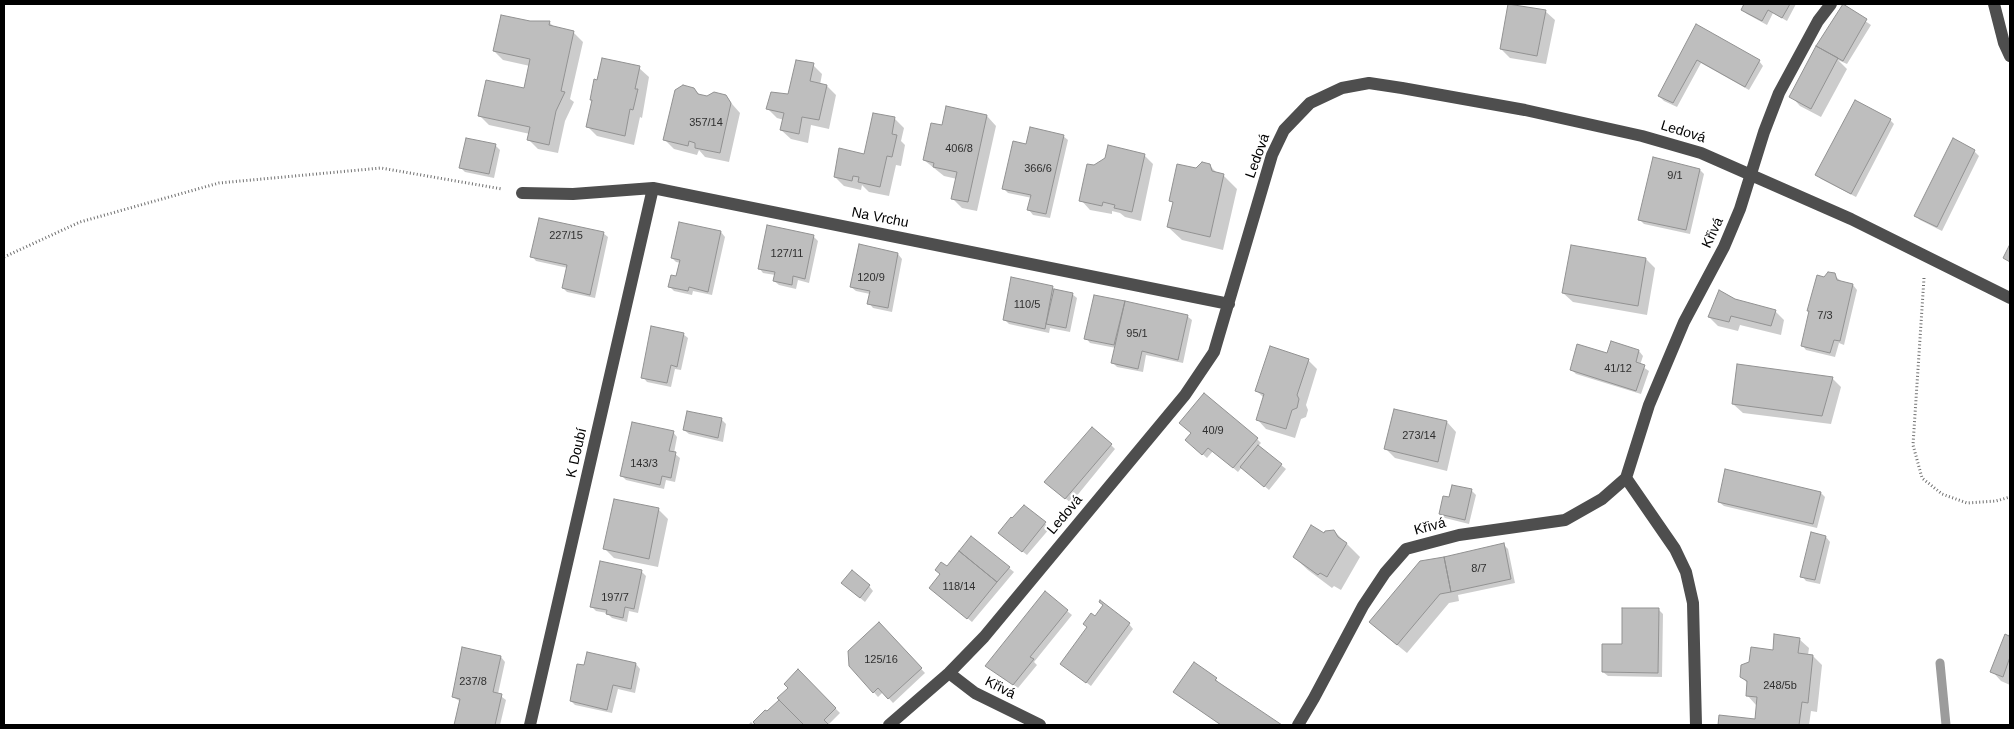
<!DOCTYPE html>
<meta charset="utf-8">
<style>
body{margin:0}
#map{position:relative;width:2014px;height:729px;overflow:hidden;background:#fff;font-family:Arial,sans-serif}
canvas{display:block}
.frame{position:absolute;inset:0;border:5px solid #000;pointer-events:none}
</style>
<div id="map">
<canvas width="2014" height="729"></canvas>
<div class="frame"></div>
</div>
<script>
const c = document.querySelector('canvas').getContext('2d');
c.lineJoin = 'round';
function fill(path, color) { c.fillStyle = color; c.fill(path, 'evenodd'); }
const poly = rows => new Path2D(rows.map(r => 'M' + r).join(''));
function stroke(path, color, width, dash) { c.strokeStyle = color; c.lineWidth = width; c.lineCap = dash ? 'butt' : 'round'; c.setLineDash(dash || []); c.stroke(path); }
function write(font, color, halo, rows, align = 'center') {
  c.font = font + ' Arial,sans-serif'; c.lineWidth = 4.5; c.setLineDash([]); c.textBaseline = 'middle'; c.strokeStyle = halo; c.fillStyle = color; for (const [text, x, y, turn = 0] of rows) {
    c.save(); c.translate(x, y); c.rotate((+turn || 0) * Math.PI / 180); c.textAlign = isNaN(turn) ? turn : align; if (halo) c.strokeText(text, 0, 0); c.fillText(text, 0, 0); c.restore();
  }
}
const shadow = poly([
 [1509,4,1545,11,1555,20,1546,64,1510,58,1501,49],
 [1746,4,1796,4,1787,21,1773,13,1767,25,1747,14,1742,10],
 [1843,6,1871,25,1847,64,1838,60,1847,69,1821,117,1800,106,1791,96],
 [530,22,549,22,555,28,573,32,583,42,570,99,574,102,565,121,558,153,538,149,529,140,530,134,489,125,480,116,525,90,530,66,503,60,494,51],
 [1697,25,1759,61,1763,66,1749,90,1701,63,1677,107,1664,101,1659,96],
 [813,65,822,74,820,85,827,86,836,95,829,129,811,125,808,143,791,139,781,130,784,120,777,118,768,109,789,96],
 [639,68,649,77,642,118,640,117,634,145,597,136,588,127,593,102,591,100],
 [694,89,701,96,725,96,740,113,729,162,705,157,699,150,697,155,674,149,665,140],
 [987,116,996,126,977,211,962,208,952,198,957,179,944,176,924,160,943,127],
 [894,118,904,128,901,141,905,145,901,166,896,165,889,196,869,192,862,185,861,190,844,186,835,177,865,155],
 [1890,120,1894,124,1856,197,1821,179,1817,175],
 [1063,136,1068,140,1050,218,1033,215,1029,210,1032,198,1008,193,1004,189,1027,146],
 [495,145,500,150,494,178,465,172,460,167],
 [1974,151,1979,156,1942,231,1920,220,1916,216],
 [1144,155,1153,164,1141,221,1125,217,1120,213,1112,211,1112,214,1090,210,1081,200,1094,167],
 [1654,158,1700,170,1704,174,1690,234,1644,224,1639,219],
 [1209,165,1218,174,1223,175,1237,189,1223,250,1182,240,1168,227,1174,203,1170,200,1197,170],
 [721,232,725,237,712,295,693,291,692,295,674,291,670,287,677,278,681,263,676,262,672,258],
 [603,233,608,237,595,298,567,292,563,288,568,268,536,261,532,256],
 [813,236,818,241,809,283,798,280,796,289,779,285,774,281,775,275,763,273,759,268],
 [898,254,902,259,892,312,873,308,869,303,870,294,856,291,851,287],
 [1646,259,1655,268,1647,315,1573,302,1563,293],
 [1831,273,1841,281,1853,285,1857,290,1844,345,1839,343,1835,357,1806,350,1802,345,1810,312,1808,311,1825,278],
 [1052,287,1056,291,1072,294,1077,298,1070,332,1050,328,1049,333,1009,324,1004,319],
 [1095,296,1187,316,1192,320,1183,363,1146,355,1143,372,1117,367,1113,363,1116,348,1090,343,1086,338],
 [1735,301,1775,311,1784,320,1781,335,1740,325,1738,331,1718,326,1709,317],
 [683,334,688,338,681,370,675,369,671,387,647,382,643,377],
 [1639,351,1643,356,1640,365,1649,371,1641,394,1576,374,1571,369,1608,355],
 [1308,360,1317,369,1306,405,1308,410,1306,417,1301,419,1295,438,1266,429,1257,419,1264,398,1257,391],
 [1832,378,1841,387,1831,424,1743,413,1733,404],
 [688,412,722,420,726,424,723,442,689,434,684,430],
 [1447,422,1456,432,1447,471,1395,458,1386,449],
 [673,432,677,437,674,453,680,458,675,482,666,480,664,489,626,480,622,476],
 [1257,439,1261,443,1258,446,1286,469,1269,490,1242,467,1238,472,1213,451,1207,458,1191,444],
 [1111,445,1115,449,1071,503,1050,486],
 [1453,486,1472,491,1476,495,1469,524,1445,518,1440,513,1450,498],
 [1821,493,1825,497,1817,528,1724,506,1719,502],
 [1024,506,1050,528,1027,555,1004,537],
 [659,510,668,519,658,567,614,558,604,548],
 [1334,531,1360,557,1341,590,1334,586,1332,588,1308,570,1294,557],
 [1812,534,1826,537,1830,542,1820,584,1806,581,1802,576],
 [1504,545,1508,549,1515,583,1458,595,1459,601,1449,603,1407,653,1380,631],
 [947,568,1009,568,1014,572,972,622,935,592],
 [641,571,646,576,638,613,629,611,627,622,612,618,607,613,596,611,592,607],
 [869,586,873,591,865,602,848,588],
 [1658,609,1663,614,1662,677,1608,676,1603,672,1623,645],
 [1067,611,1072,615,1034,662,1037,665,1018,688,986,666],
 [879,624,925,673,893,703,883,692,878,697,850,665],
 [1129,624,1133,629,1091,686,1062,664],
 [2010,635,2010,685,2001,681,1992,671],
 [1799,639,1809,648,1808,655,1813,656,1822,665,1817,712,1811,711,1809,725,1719,725,1720,716,1756,720,1756,705,1747,695,1748,684,1741,676,1774,651],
 [463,649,501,657,505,662,498,694,506,700,500,725,456,725,461,702,453,697],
 [588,654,636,664,640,669,635,693,618,689,612,713,575,705,571,701,585,667],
 [1194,664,1216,679,1220,685,1280,725,1221,725,1179,696,1175,692],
 [798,671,840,713,828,725,748,725,751,722,753,724,765,711,767,713,780,700]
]);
const stream = poly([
 [1940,663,1946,725]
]);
const building = poly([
 [1508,4,1546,10,1537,56,1500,49,1508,4],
 [1744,4,1790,4,1782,18,1768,10,1762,21,1741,10,1744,4],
 [1843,4,1867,19,1843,61,1816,46,1843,4],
 [501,15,530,21,550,21,549,25,574,31,561,91,565,92,556,111,549,145,527,140,530,127,478,116,486,80,524,88,530,59,493,51,501,15],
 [1696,24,1760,60,1745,87,1697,60,1673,103,1658,96,1696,24],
 [1816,46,1838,58,1811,109,1789,97,1816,46],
 [602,58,640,66,635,89,638,89,633,110,630,109,625,136,586,127,592,100,590,100,594,79,597,80,602,58],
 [796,60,814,63,810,81,827,85,819,120,802,117,799,134,780,130,784,113,766,109,771,92,788,94,796,60],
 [683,85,694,88,698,94,707,96,714,92,726,95,731,103,720,153,695,148,695,143,689,141,688,146,663,140,675,90,683,85],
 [1855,100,1891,119,1851,194,1815,175,1855,100],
 [946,106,987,115,968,202,951,199,957,172,933,167,934,163,923,160,931,123,942,125,946,106],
 [873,113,895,117,892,134,897,135,892,157,887,156,880,187,858,182,859,177,853,176,852,181,834,177,839,148,864,154,873,113],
 [1030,127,1064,135,1046,214,1027,210,1031,195,1002,189,1013,141,1026,144,1030,127],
 [466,138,496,144,489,174,459,168,466,138],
 [1953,138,1975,150,1937,227,1914,216,1953,138],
 [1108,145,1145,154,1132,212,1114,208,1115,205,1103,202,1102,206,1079,201,1087,164,1094,165,1105,158,1108,145],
 [1653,157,1700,169,1686,230,1638,220,1653,157],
 [1202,162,1210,164,1212,171,1224,174,1210,237,1167,227,1173,202,1169,201,1177,164,1196,168,1202,162],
 [539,218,604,232,590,295,562,288,567,265,530,257,539,218],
 [679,222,721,231,708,292,689,287,688,291,668,287,671,275,676,276,680,260,671,258,679,222],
 [767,225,814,235,805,279,793,276,792,285,773,281,775,272,758,269,767,225],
 [859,244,898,253,888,308,867,304,870,291,850,287,859,244],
 [2010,244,2010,262,2003,258,2010,244],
 [1571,245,1646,258,1638,306,1562,293,1571,245],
 [1828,272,1835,273,1837,280,1853,284,1840,341,1834,340,1830,353,1801,346,1809,311,1807,311,1817,275,1824,277,1828,272],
 [1011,277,1053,286,1045,329,1003,320,1011,277],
 [1054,289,1073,293,1066,328,1046,324,1054,289],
 [1719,290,1735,299,1776,310,1771,326,1731,316,1729,322,1708,317,1719,290],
 [1094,295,1125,301,1114,345,1084,339,1094,295],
 [1125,301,1188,315,1178,360,1142,351,1138,369,1111,363,1125,301],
 [651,326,684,333,677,367,671,365,667,383,641,378,651,326],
 [1611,341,1639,350,1636,362,1645,365,1636,391,1570,370,1577,344,1607,353,1611,341],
 [1270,346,1309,359,1297,395,1299,399,1297,408,1292,410,1286,429,1256,420,1264,394,1255,391,1270,346],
 [1737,364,1833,377,1822,416,1732,404,1737,364],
 [1204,393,1258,438,1233,468,1208,448,1202,455,1185,440,1191,433,1179,423,1204,393],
 [1394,409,1447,421,1438,462,1384,449,1394,409],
 [687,411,722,418,718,438,683,430,687,411],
 [632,422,674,431,669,451,676,452,671,478,662,476,660,485,620,476,632,422],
 [1092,427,1112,444,1065,499,1044,482,1092,427],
 [1258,445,1282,464,1264,487,1240,467,1258,445],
 [1725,469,1821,492,1813,524,1718,502,1725,469],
 [1452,485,1472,489,1465,520,1439,514,1443,496,1449,497,1452,485],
 [614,499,659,508,649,559,603,549,614,499],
 [1024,505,1046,522,1022,552,998,533,1011,517,1012,518,1024,505],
 [1311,525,1324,533,1325,531,1334,530,1338,537,1347,543,1327,577,1320,573,1318,575,1293,557,1311,525],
 [1811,532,1826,536,1815,580,1800,577,1811,532],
 [971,536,1010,567,997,582,959,551,971,536],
 [1504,543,1511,579,1451,592,1444,557,1504,543],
 [959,551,997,582,967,619,929,588,940,574,935,570,941,562,947,566,959,551],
 [1444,557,1451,592,1440,594,1397,645,1369,622,1420,561,1444,557],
 [600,561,642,570,634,609,625,607,623,618,606,614,607,610,590,607,600,561],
 [852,570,870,585,860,598,841,583,852,570],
 [1045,591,1068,610,1030,657,1034,659,1013,685,985,666,1045,591],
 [1100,600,1130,623,1086,683,1060,664,1087,627,1083,624,1091,613,1095,616,1103,605,1099,602,1100,600],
 [1622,608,1659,608,1658,673,1602,672,1602,644,1622,644,1622,608],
 [879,622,922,668,888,699,878,688,873,693,849,666,848,651,879,622],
 [2010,632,2010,657,2003,677,1990,672,2005,634,2009,636,2010,632],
 [1774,634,1800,638,1798,653,1813,655,1808,703,1802,702,1799,725,1718,725,1719,715,1755,719,1757,697,1746,696,1747,681,1740,677,1741,665,1749,662,1751,647,1773,650,1774,634],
 [462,647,501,656,493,692,502,694,495,725,454,725,460,699,452,697,462,647],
 [587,652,636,663,631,689,613,685,607,710,570,701,577,664,584,665,587,652],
 [1194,662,1217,678,1215,680,1282,725,1221,725,1173,692,1194,662],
 [798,669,836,708,824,720,829,725,804,725,777,698,788,688,784,684,798,669],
 [779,700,804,725,756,725,753,722,765,710,767,711,779,700]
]);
const path = poly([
 [4,257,80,222,219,183,381,168,502,189],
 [1924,278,1913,445,1922,478,1942,494,1967,503,1996,501,2010,497]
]);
const minor = poly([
 [1994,4,2004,43,2010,56],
 [522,193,573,194,653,188,1229,304],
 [1626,478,1675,549,1686,572,1693,603,1696,725],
 [949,673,975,693,1040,725],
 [530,725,653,188],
 [889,725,949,673,984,637,1185,395,1214,352,1272,155,1284,130,1310,103,1342,88,1369,83,1402,88,1525,110,1642,136,1701,153,1851,219,2010,298],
 [1298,725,1314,698,1363,606,1385,573,1406,549,1459,535,1565,520,1602,499,1626,478,1649,405,1684,322,1724,247,1740,209,1764,132,1779,93,1818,21,1831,4]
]);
const numberNames = [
 ["357/14",706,123],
 ["406/8",959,149],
 ["366/6",1038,169],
 ["9/1",1675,176],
 ["227/15",566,236],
 ["127/11",787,254],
 ["120/9",871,278],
 ["110/5",1027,305],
 ["7/3",1825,316],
 ["95/1",1137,334],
 ["41/12",1618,369],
 ["40/9",1213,431],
 ["273/14",1419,436],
 ["143/3",644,464],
 ["8/7",1479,569],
 ["118/14",959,587],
 ["197/7",615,598],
 ["125/16",881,660],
 ["237/8",473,682],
 ["248/5b",1780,686]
];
const streetNames = [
 ["Ledová",1683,132,17],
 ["Ledová",1258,156,-70],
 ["Na Vrchu",880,218,11],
 ["Křivá",1713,233,-65],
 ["K Doubí",577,453,-77],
 ["Ledová",1065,515,-50],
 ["Křivá",1430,527,-15],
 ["Křivá",1000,688,27]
];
fill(shadow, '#0003');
stroke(stream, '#9c9c9c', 9);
fill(building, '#bebebe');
stroke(building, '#929292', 1);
stroke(path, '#707070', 3, [1, 2.5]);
stroke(minor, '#4e4e4e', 12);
write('11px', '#303030', null, numberNames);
write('14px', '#000', '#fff', streetNames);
</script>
